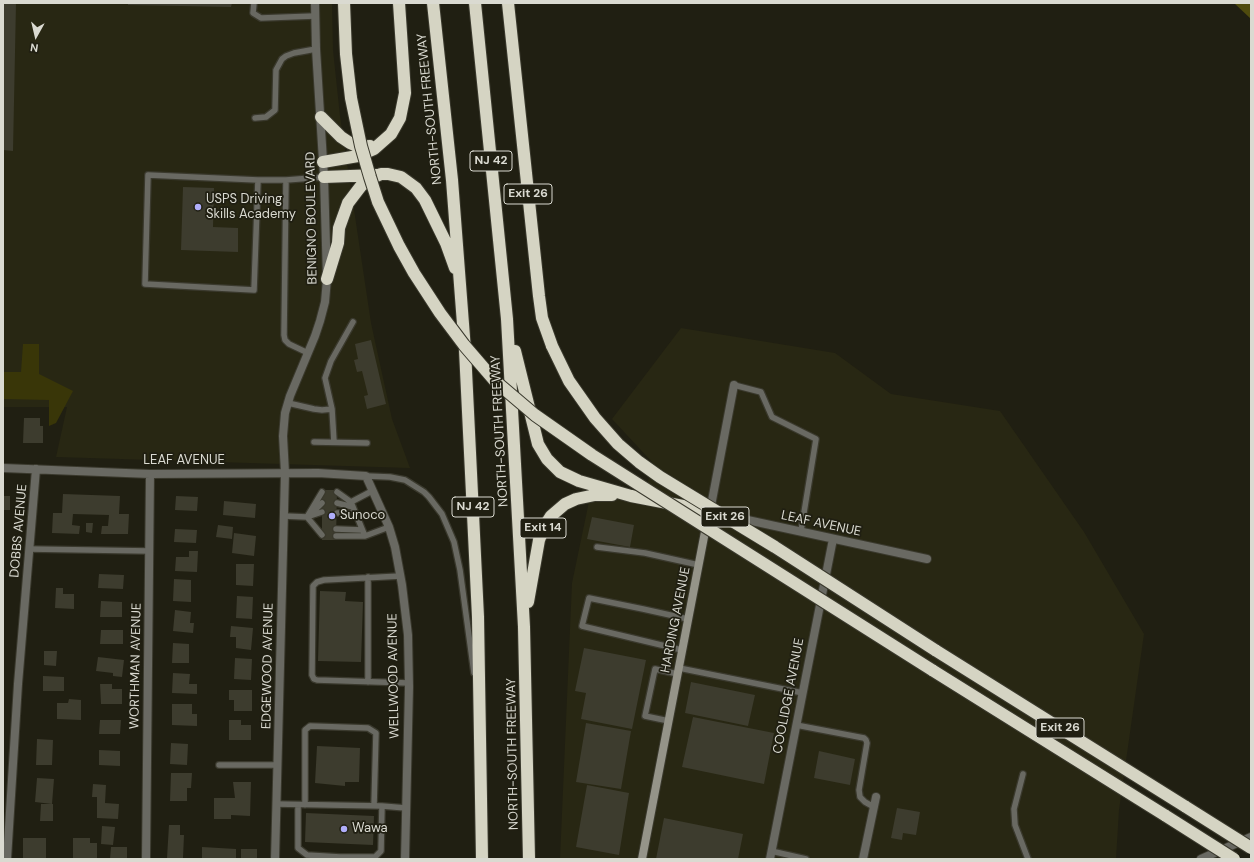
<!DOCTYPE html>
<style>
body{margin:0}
#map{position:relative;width:1254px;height:862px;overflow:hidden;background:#201f12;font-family:"DM Sans",sans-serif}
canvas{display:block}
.frame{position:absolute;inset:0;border:4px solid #dadad1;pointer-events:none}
.north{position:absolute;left:16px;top:16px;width:40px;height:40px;-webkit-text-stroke:3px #201f12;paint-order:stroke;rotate:188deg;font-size:11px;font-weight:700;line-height:16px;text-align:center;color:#dadad1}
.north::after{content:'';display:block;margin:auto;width:14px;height:18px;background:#dadad1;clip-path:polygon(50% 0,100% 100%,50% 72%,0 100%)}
</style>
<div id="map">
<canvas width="1254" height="862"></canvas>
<div class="frame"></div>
<div class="north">N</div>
</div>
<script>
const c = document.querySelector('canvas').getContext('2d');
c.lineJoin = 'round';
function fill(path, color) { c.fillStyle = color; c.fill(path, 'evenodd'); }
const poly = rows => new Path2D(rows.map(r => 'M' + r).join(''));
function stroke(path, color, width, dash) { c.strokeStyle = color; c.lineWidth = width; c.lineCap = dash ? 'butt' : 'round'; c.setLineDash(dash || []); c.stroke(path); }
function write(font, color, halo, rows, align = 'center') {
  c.font = font + ' "DM Sans",sans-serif'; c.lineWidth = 3.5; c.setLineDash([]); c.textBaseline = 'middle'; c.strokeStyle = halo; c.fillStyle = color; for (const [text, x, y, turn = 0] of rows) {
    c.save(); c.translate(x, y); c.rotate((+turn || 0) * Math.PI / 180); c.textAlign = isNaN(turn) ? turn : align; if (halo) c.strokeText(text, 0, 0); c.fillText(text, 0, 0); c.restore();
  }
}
const built = poly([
 [3,3,332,3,333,50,340,116,371,323,392,419,410,468,56,457,67,407,3,407],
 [681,328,835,353,891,394,1000,411,1084,532,1144,634,1119,810,1116,859,560,859,572,583,592,487,645,497,652,462,612,419]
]);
const green = poly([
 [23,344,39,344,39,374,73,391,56,423,49,426,49,400,3,399,3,372,21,372]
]);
const water = poly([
 [1234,3,1251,3,1251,19]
]);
const building = poly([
 [3,3,16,3,13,151,3,150],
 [128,3,232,3,231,7,128,5],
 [183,187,214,188,213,227,238,228,238,252,181,250],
 [371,340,386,404,367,409,364,396,368,395,362,371,357,372,354,360,358,359,355,344],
 [24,418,40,418,40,426,43,426,43,443,23,443],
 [322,490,337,490,336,540,322,540],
 [63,494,120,496,119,514,129,514,128,534,101,534,102,526,108,526,109,515,73,514,72,525,80,526,79,534,52,533,53,513,62,513],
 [3,496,10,496,10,510,3,510],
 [176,496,198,497,197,511,175,510],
 [224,501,256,504,255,518,223,515],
 [592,517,634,525,630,547,587,539],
 [86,523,93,523,92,533,86,532],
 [218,525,233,527,232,539,216,537],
 [175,529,197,530,196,543,174,542],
 [234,533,256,536,254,556,232,553],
 [189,551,198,551,197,572,175,571,176,557,189,557],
 [236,564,254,564,253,586,236,585],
 [99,574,124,575,123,589,98,588],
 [174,579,191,580,191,602,173,601],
 [56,588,63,588,63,594,74,594,74,609,55,608],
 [320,591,346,592,345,601,363,602,361,662,318,661],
 [237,596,253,597,252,619,236,618],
 [101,601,122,602,122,617,100,617],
 [175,610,191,612,190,623,194,623,193,633,173,631],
 [231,626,253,628,251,650,236,648,236,637,230,637],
 [101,630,123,630,123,644,100,644],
 [173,643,189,644,189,663,172,663],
 [584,648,646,660,632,729,581,719,586,693,575,691],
 [44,651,57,651,56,666,44,665],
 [98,657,124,660,122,677,113,676,113,673,96,671],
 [235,658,252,659,251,680,234,679],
 [173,673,190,674,189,684,197,684,197,694,172,693],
 [43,676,64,677,64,691,43,691],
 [691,682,755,695,748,726,685,713],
 [100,684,112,684,112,689,122,689,122,704,101,704],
 [229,690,252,690,252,711,234,711,234,700,229,700],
 [69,699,81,700,81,720,57,719,57,703,68,703],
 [172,704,192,704,192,714,197,714,197,726,172,725],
 [693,717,774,733,764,784,682,767],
 [100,720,121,720,120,734,99,734],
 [229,720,241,720,241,725,251,725,251,740,229,740],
 [586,723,631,731,621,789,576,782],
 [37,739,53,740,52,765,36,765],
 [171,743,188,744,187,765,170,764],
 [317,746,360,748,359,782,345,782,345,786,315,783],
 [99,750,120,751,120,766,99,765],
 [819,751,855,759,850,785,814,778],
 [171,773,192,773,191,788,187,788,187,801,170,801],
 [37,778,54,779,52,804,35,802],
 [233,782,251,782,250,816,231,815,231,819,214,819,214,798,235,798],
 [93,784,106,785,105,803,119,804,118,819,97,818,97,797,92,797],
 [587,785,629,793,619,855,576,847],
 [41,804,53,804,53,821,40,821],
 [897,808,920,812,916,835,903,833,902,840,891,838],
 [306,813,374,816,373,845,305,842],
 [664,818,743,834,738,859,656,859],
 [169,825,180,825,180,835,184,835,183,858,167,858],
 [102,826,115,827,113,845,101,844],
 [23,838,46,838,46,859,23,859],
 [73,838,90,838,90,843,97,843,97,859,73,859],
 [111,847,127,847,127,859,110,859],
 [202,847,236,849,236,859,202,859],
 [241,849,257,849,257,859,241,859]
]);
const service = poly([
 [254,3,253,13,261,18,315,16],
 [255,118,266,117,275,110,276,70,282,59,286,56,294,53,316,49],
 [258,180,148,175,145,284,254,290,258,180,286,180,324,177],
 [286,180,284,335,285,340,289,344,308,353],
 [734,385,761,392,772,417,816,439,801,531],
 [288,403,314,409,322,410,332,409],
 [314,442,367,443],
 [334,442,332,409,325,378,331,361,353,322],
 [366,476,390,477,405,480,424,492,429,497,442,514,454,542,460,570,474,673],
 [372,491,351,502,365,536,389,527],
 [337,492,351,502],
 [337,503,353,507],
 [312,513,322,503],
 [337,513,355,513],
 [284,516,307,517,322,512],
 [307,517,322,492],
 [307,517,322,535],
 [336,529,362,530],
 [336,536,365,536],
 [597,547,645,553,699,565],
 [29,549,149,551],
 [401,576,324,580,317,582,313,586,312,675,314,679,317,680,409,683],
 [682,650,582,626,589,598,643,609,688,619],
 [679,668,803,693],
 [368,682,368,577],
 [669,721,645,716,655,669,678,674],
 [796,725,864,738,866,740,867,743,859,790,860,797,865,802,874,807],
 [219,765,278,765],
 [1023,774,1014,809,1015,825,1028,859],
 [276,804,382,806,381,851,375,857,340,857,340,859],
 [298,805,298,848,307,855,340,857],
 [305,805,305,730,310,726,368,728,376,733,374,806],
 [382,806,406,808],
 [771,851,806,859]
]);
const minor = poly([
 [3,468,150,474,318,473,366,476,389,527,395,547,402,585,408,635,409,687,405,859],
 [710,511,734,385],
 [729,516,927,559],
 [7,859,18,684,36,469],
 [146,859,150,474],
 [275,859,285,473,283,436,285,413,290,396,315,336,320,321,325,302,327,279,324,177,316,49,315,3],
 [770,859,833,539],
 [863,859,876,797]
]);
const tertiary = poly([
 [1201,859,1251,837]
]);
const secondary = poly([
 [642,859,709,511]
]);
const motorway = poly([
 [344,3,346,54,351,98],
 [433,3,452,180,465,350,478,617,482,859],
 [475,3,507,319,524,627,529,859],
 [508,3,539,296,542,318,552,346],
 [321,117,341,137,350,143,359,147,370,146],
 [323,162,358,156,374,149,391,134,400,118,405,93,399,3],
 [324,177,377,175],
 [327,279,338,243,339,228,348,203,361,186,372,178,381,174,388,174,401,177,416,188,425,200,446,243,455,268],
 [515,351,538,444,547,459,560,472,579,481,631,496,709,511],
 [528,602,539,540,544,527,551,516,565,504,576,499,595,495,612,495],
 [935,650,1186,807],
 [932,670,1166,816]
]);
const motorwayBridge = poly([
 [351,98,361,146,370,177,378,202,399,246,414,273,440,313,464,345,495,381,535,415,592,455,932,670],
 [552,346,569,381,595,418,618,444,639,462,660,477,775,547,935,650],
 [1186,807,1251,848],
 [1166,816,1234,859]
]);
const markers = [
 [198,207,4,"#b0aefa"],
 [332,516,4,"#b0aefa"],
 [344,829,4,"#b0aefa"]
];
const shields = [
 [491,161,42],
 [528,194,48],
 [473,507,42],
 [725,517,48],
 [543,528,46],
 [1060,728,48]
];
const shieldNames = [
 ["NJ 42",491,161],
 ["Exit 26",528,194],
 ["NJ 42",473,507],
 ["Exit 26",725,517],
 ["Exit 14",543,528],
 ["Exit 26",1060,728]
];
const streetNames = [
 ["NORTH-SOUTH FREEWAY",430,109,-96],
 ["BENIGNO BOULEVARD",312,218,-91],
 ["NORTH-SOUTH FREEWAY",500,431,-93],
 ["LEAF AVENUE",184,461],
 ["LEAF AVENUE",821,524,12],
 ["DOBBS AVENUE",19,531,-85],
 ["HARDING AVENUE",676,620,-79],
 ["WORTHMAN AVENUE",136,666,-89],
 ["EDGEWOOD AVENUE",268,666,-89],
 ["WELLWOOD AVENUE",394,676,-91],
 ["COOLIDGE AVENUE",789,696,-79],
 ["NORTH-SOUTH FREEWAY",513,754,-91]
];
const poiNames = [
 ["USPS Driving",206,200],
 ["Skills Academy",206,215],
 ["Sunoco",340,516],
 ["Wawa",352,829]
];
fill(built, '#282713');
fill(green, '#393608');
fill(water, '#4f4b0e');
fill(building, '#3d3c2e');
stroke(service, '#3a392d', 8);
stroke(minor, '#3a392d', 10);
stroke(tertiary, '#3a392d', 10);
stroke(secondary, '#3a392d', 10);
stroke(motorway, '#3a392d', 14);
stroke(service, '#696962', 5.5);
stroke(minor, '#696962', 8);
stroke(tertiary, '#696962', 8);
stroke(secondary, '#959489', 8);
stroke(motorway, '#d5d4c3', 12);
stroke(motorwayBridge, '#3a392d', 14, []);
stroke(motorwayBridge, '#d5d4c3', 12);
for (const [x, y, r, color] of markers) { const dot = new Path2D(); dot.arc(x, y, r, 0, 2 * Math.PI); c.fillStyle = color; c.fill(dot); stroke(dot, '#201f12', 1.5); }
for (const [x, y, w] of shields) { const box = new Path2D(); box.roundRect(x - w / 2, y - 10, w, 20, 3); c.fillStyle = '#201f12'; c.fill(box); stroke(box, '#dadad1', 1); }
write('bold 12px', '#dadad1', null, shieldNames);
write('13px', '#dadad1', '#201f12', streetNames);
write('13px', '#dadad1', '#201f12', poiNames, 'left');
</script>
